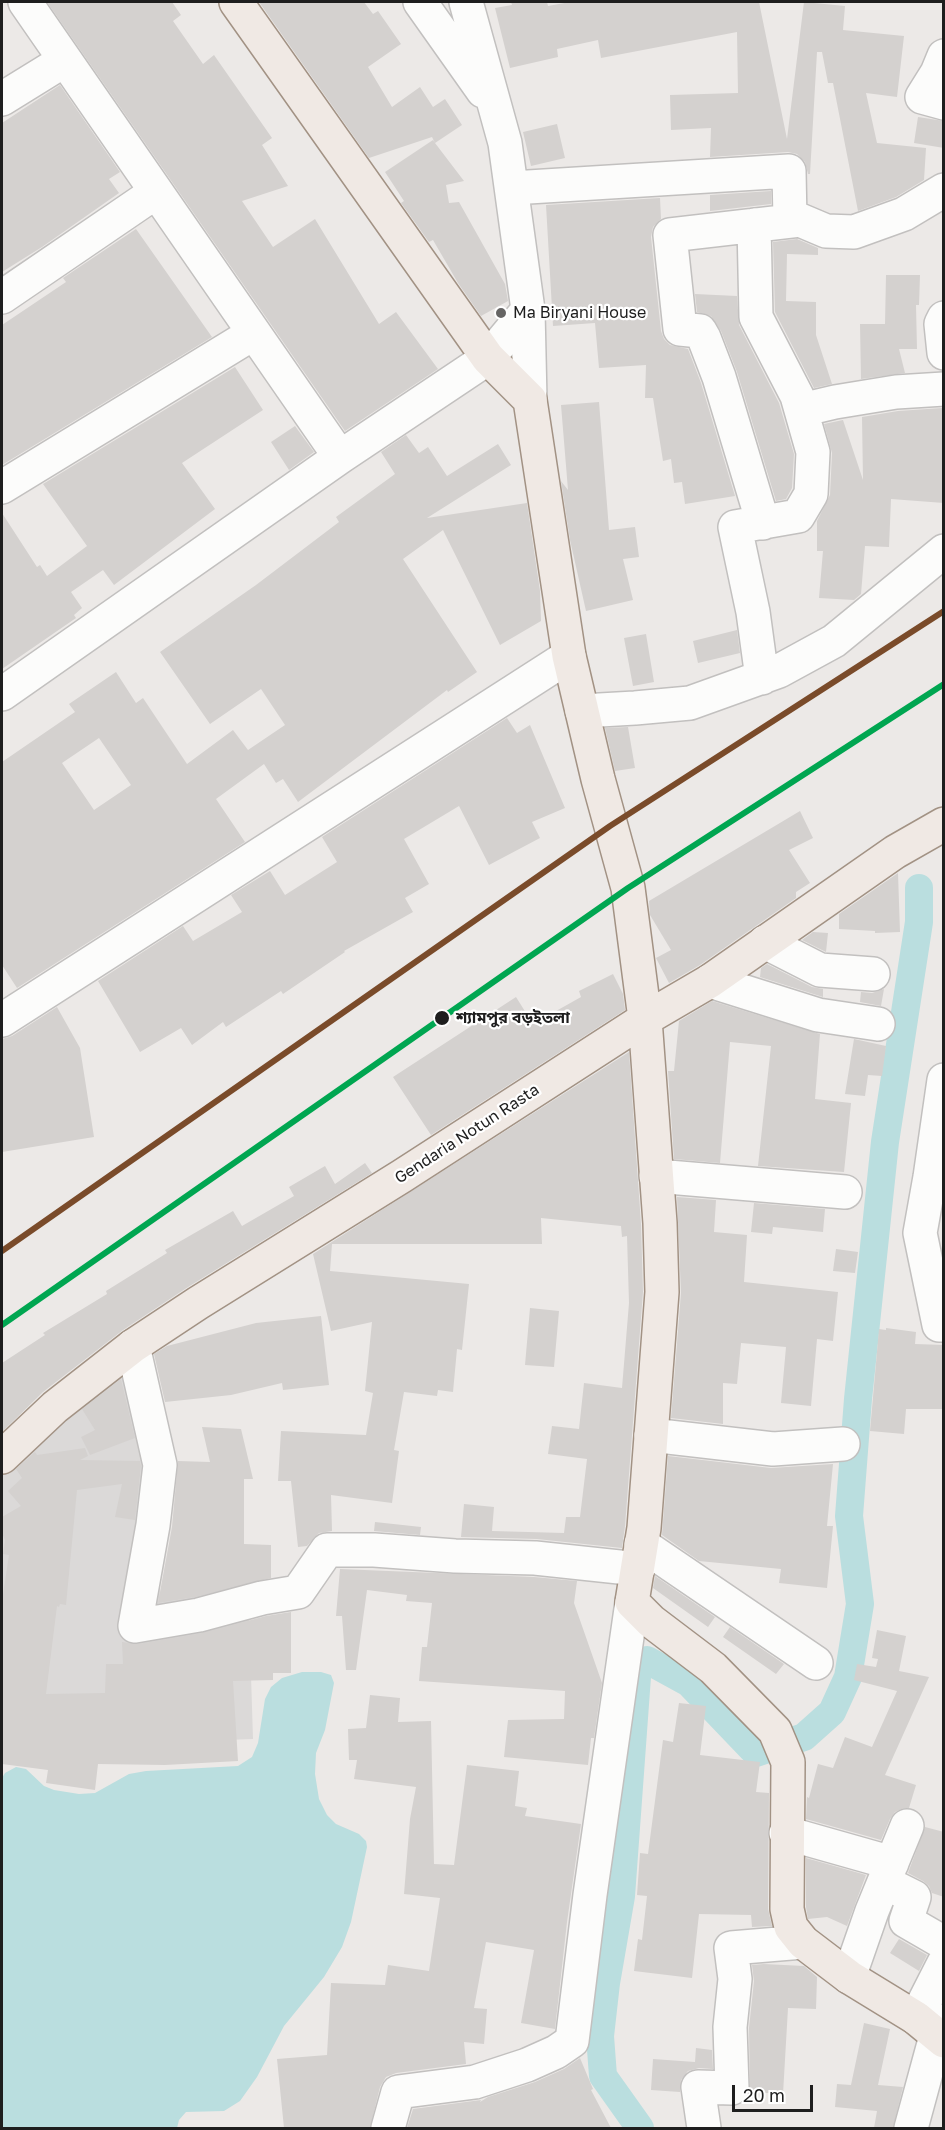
<!DOCTYPE html>
<meta charset="utf-8">
<style>
body{margin:0}
#map{position:relative;width:945px;height:2130px;overflow:hidden;background:#ece9e7;font-family:"Golos Text",sans-serif}
canvas{display:block}
.frame{position:absolute;inset:0;border:3px solid #1e1e1e;pointer-events:none}
.scale{position:absolute;left:732px;top:2085px;width:81px;height:27px;box-sizing:border-box;border:3px solid #1e1e1e;border-top:0;padding-left:8px;font-size:18px;line-height:21px;white-space:nowrap;color:#1e1e1e;-webkit-text-stroke:4px #fff;paint-order:stroke}
</style>
<div id="map">
<canvas width="945" height="2130"></canvas>
<div class="frame"></div>
<div class="scale">20 m</div>
</div>
<script>
const c = document.querySelector('canvas').getContext('2d');
c.lineJoin = 'round';
function fill(path, color) { c.fillStyle = color; c.fill(path, 'evenodd'); }
const poly = rows => new Path2D(rows.map(r => 'M' + r).join(''));
function stroke(path, color, width, dash) { c.strokeStyle = color; c.lineWidth = width; c.lineCap = dash ? 'butt' : 'round'; c.setLineDash(dash || []); c.stroke(path); }
function write(font, color, halo, rows, align = 'center') {
  c.font = font + ' "Golos Text","Noto Sans Bengali",sans-serif'; c.lineWidth = 4.5; c.setLineDash([]); c.textBaseline = 'middle'; c.strokeStyle = halo; c.fillStyle = color; for (const [text, x, y, turn = 0] of rows) {
    c.save(); c.translate(x, y); c.rotate((+turn || 0) * Math.PI / 180); c.textAlign = isNaN(turn) ? turn : align; if (halo) c.strokeText(text, 0, 0); c.fillText(text, 0, 0); c.restore();
  }
}
const residential = poly([
 [140,1353,157,1526,160,1595,248,1580,253,1739,169,1742,2,1727,2,1472]
]);
const water = poly([
 [302,1672,321,1672,331,1675,334,1683,325,1730,316,1753,315,1774,319,1799,327,1815,336,1824,359,1834,366,1841,367,1847,351,1922,342,1947,324,1977,284,2026,257,2077,240,2101,224,2111,186,2112,179,2120,177,2128,2,2128,2,1778,5,1773,16,1767,26,1769,44,1786,54,1790,79,1794,95,1793,129,1774,146,1771,238,1766,252,1757,258,1743,265,1699,271,1687,282,1678]
]);
const canal = poly([
 [640,2128,603,2076,600,2036,606,1983,621,1896,638,1663,647,1660,689,1683,756,1753,804,1737,832,1712,848,1677,860,1604,849,1516,858,1399,885,1142,919,922,919,888]
]);
const building = poly([
 [47,2,172,2,181,15,173,21,203,64,214,55,272,138,262,145,288,186,242,201,273,247,315,219,379,324,396,312,438,369,345,431],
 [259,2,364,2,373,14,378,11,401,44,368,67,392,107,420,87,433,107,445,99,462,125,435,143,464,181,446,185,449,203,459,202,505,284,508,301,481,316,458,283,433,240,429,242,401,203,404,201,385,172,433,140,435,143,432,137,369,158],
 [511,2,547,2,548,6,570,2,759,2,787,139,804,2,845,6,843,30,904,36,897,97,866,93,877,143,926,148,924,180,896,197,858,211,833,83,828,83,822,52,817,52,810,174,808,174,805,162,797,154,788,152,710,157,711,128,671,130,670,95,738,93,737,32,601,58,598,40,557,49,558,57,510,68,495,8,512,5],
 [60,85,120,172,109,179,119,193,42,247,2,272,2,123],
 [918,117,944,121,944,148,914,143],
 [557,124,565,158,531,166,523,132],
 [771,191,771,204,710,211,710,195],
 [660,198,661,219,653,227,651,237,661,331,664,339,670,345,688,349,701,383,735,496,685,504,682,482,674,483,671,459,663,461,653,398,645,398,646,365,599,368,595,323,553,326,546,205],
 [136,229,212,337,2,465,2,325,66,282,63,278],
 [797,239,818,248,818,255,787,254,786,301,816,302,816,335,832,384,814,388,775,312,773,242],
 [886,275,920,275,919,305,916,305,917,349,899,349,905,373,861,379,860,324,885,324],
 [695,294,737,296,739,325,779,403,794,454,792,488,786,499,776,501,737,372,721,331,711,316,697,312],
 [235,367,263,410,182,463,215,509,114,585,103,570,71,592,82,608,74,615,76,618,2,669,2,513,37,567,40,565,47,576,87,546,43,484],
 [599,402,609,530,635,527,639,557,623,559,633,600,586,611,570,540,561,481,568,490,561,405],
 [942,408,944,429,944,503,891,499,889,547,865,546,861,594,854,600,819,598,823,551,817,551,817,521,830,495,832,453,824,424,843,420,863,480,862,417,898,411],
 [295,426,314,452,289,470,271,442],
 [406,435,419,453,428,447,447,476,498,444,511,465,427,518,527,503,540,591,541,621,500,645,443,530,403,559,477,672,448,692,447,690,298,802,283,779,276,783,264,764,216,799,245,842,17,988,2,965,2,762,75,712,69,704,116,672,136,703,143,698,187,764,233,730,248,750,285,725,261,689,210,724,160,652,256,585,339,522,336,517,395,474,381,452],
 [99,738,131,785,94,810,62,763],
 [737,630,740,653,698,663,693,641],
 [646,634,654,682,633,686,624,638],
 [507,718,517,733,530,725,565,808,532,822,540,838,489,865,459,806,404,839,429,884,405,898,413,912,344,951,345,952,283,994,281,991,226,1027,223,1022,192,1045,181,1028,140,1052,98,981,183,926,193,941,242,912,231,895,270,871,285,895,337,862,322,837],
 [628,727,635,768,615,771,605,728],
 [800,811,813,838,789,850,810,883,796,892,796,898,700,965,669,983,656,958,671,950,650,915,649,901],
 [898,873,900,932,875,933,875,931,839,929,839,914],
 [813,932,828,933,826,952,802,940],
 [767,964,812,987,823,989,823,997,760,977,761,968],
 [613,974,623,994,625,1010,431,1135,393,1077,516,997,533,1024,581,997,579,991],
 [884,989,881,1006,860,1002,861,992,872,993],
 [712,1001,820,1034,815,1099,851,1103,844,1172,758,1166,771,1046,730,1042,720,1163,674,1159,668,1071,674,1071,679,1021],
 [57,1007,80,1048,94,1137,2,1152,2,1039,12,1036],
 [854,1039,886,1046,882,1076,868,1075,865,1096,845,1094],
 [629,1052,641,1224,643,1292,625,1526,622,1548,537,1539,461,1537,464,1504,494,1507,492,1531,564,1533,566,1517,580,1517,587,1459,548,1454,552,1426,579,1429,584,1383,622,1388,629,1303,627,1236,622,1237,621,1226,541,1218,542,1244,332,1244,330,1271,469,1284,462,1350,457,1349,453,1392,438,1390,437,1396,404,1392,394,1450,399,1451,392,1503,331,1495,332,1531,319,1533,307,1546,298,1547,291,1481,278,1481,281,1431,366,1435,373,1393,365,1391,372,1322,331,1331,313,1254],
 [365,1163,372,1173,188,1287,123,1330,43,1392,2,1432,2,1363,45,1335,43,1333,107,1294,106,1291,167,1253,165,1250,233,1211,242,1226,294,1196,289,1187,325,1166,335,1184],
 [677,1197,716,1200,714,1232,747,1235,744,1282,838,1292,833,1341,817,1339,811,1406,781,1403,786,1347,741,1343,737,1384,723,1383,723,1424,671,1418,681,1293],
 [754,1203,825,1209,823,1232,773,1227,772,1234,751,1232],
 [836,1249,858,1252,855,1273,833,1271],
 [530,1308,559,1311,554,1367,525,1365],
 [321,1316,329,1385,283,1390,282,1383,231,1395,165,1402,154,1354,167,1346,256,1323],
 [886,1328,916,1332,915,1344,944,1345,944,1409,906,1409,904,1434,870,1431,879,1329,886,1330],
 [121,1379,135,1438,90,1455,81,1437,95,1430,82,1409],
 [202,1427,241,1429,253,1479,244,1479,244,1544,271,1545,271,1578,195,1597,158,1603,172,1527,178,1461,210,1462],
 [85,1448,88,1456,80,1460,140,1461,141,1466,135,1520,115,1517,122,1484,77,1490,66,1605,60,1604,59,1607,57,1606,46,1694,105,1693,106,1664,123,1664,122,1642,138,1644,202,1633,266,1616,291,1612,291,1673,273,1673,273,1680,233,1681,238,1761,165,1765,98,1764,95,1790,46,1783,48,1770,2,1764,2,1601,9,1555,3,1554,5,1540,2,1533,2,1517,21,1506,8,1491,22,1478,16,1469,35,1452,37,1455],
 [668,1456,771,1468,833,1464,827,1526,833,1526,827,1588,779,1583,781,1569,699,1561,662,1535],
 [375,1522,421,1527,420,1535,374,1531],
 [340,1569,534,1577,577,1581,574,1603,602,1683,594,1738,591,1738,588,1765,504,1757,508,1720,564,1719,565,1691,419,1681,422,1647,427,1647,432,1603,406,1601,407,1595,367,1590,356,1670,346,1670,342,1616,336,1616],
 [655,1576,715,1617,708,1627,653,1588],
 [730,1627,784,1664,776,1674,723,1637],
 [877,1630,906,1636,899,1671,929,1677,885,1775,916,1785,909,1808,904,1808,895,1812,890,1819,881,1840,806,1819,807,1797,809,1798,818,1764,833,1768,845,1737,872,1747,897,1691,854,1680,857,1664,876,1667,878,1659,872,1658],
 [370,1695,400,1698,398,1722,431,1721,434,1864,454,1865,467,1765,519,1771,515,1806,527,1808,525,1816,581,1824,567,1922,555,2029,521,2023,534,1950,486,1942,474,2008,487,2009,484,2044,464,2042,466,2064,396,2073,386,2077,380,2087,370,2128,284,2128,277,2059,327,2055,331,1983,385,1985,388,1965,429,1971,440,1898,404,1894,410,1819,416,1787,354,1779,357,1760,349,1760,348,1729,366,1728],
 [679,1703,706,1706,700,1755,760,1762,756,1792,769,1793,768,1909,772,1926,752,1927,751,1915,699,1914,692,1978,634,1971,638,1939,642,1940,647,1896,637,1895,640,1853,648,1854,663,1740,673,1742],
 [925,1827,944,1832,944,1897,932,1893,929,1886,923,1881,908,1873],
 [806,1858,866,1875,847,1926,827,1917,808,1919,806,1907],
 [899,1939,927,1955,919,1971,890,1953],
 [764,1964,804,1966,817,1977,816,2009,788,2008,783,2094,750,2092,749,2028,754,1981,752,1965],
 [864,2023,890,2029,878,2085,903,2087,893,2128,874,2128,877,2111,835,2107,837,2084,851,2085],
 [696,2048,712,2050,713,2069,699,2068,688,2071,681,2080,680,2092,651,2090,653,2059,695,2062],
 [580,2058,593,2089,591,2090,611,2128,407,2128,413,2109,481,2100,480,2102,488,2097,535,2082,564,2069]
]);
const minor = poly([
 [25,2,340,457],
 [420,2,483,91],
 [466,2,505,143,528,310,530,400],
 [944,56,937,73,922,97,944,103],
 [2,99,65,60],
 [512,188,789,171,790,221],
 [754,225,756,317,797,396,813,452,811,494,798,516,735,527,753,612,762,678],
 [2,297,156,192],
 [944,318,941,324,944,353],
 [801,410,835,402,896,392,944,389],
 [2,487,254,333],
 [763,523,719,377,704,338,700,331,680,329,670,235,800,220,826,231,854,232,904,214,944,190],
 [2,694,340,457,488,358,528,310],
 [582,711,635,708,690,703,779,671,834,641,944,551],
 [765,942,820,970,873,974],
 [710,981,818,1015,878,1024],
 [2,1020,569,656],
 [944,1080,930,1177,920,1233,939,1325,944,1325],
 [656,1176,845,1192],
 [133,1346,160,1465,153,1525,135,1626,199,1615,262,1598,298,1592,327,1550,374,1550,455,1556,535,1558,638,1569],
 [651,1435,773,1449,843,1444],
 [641,1544,816,1663],
 [786,1833,892,1863],
 [884,1882,914,1897,906,1921,944,1943],
 [849,1977,872,1911,907,1826],
 [916,2018,944,1963],
 [388,2128,398,2092,475,2082,527,2065,556,2052,572,2041,590,1895,632,1602],
 [704,2128,698,2087,732,2088,730,2027,735,1979,731,1948,803,1942],
 [911,2128,936,2036,944,2021]
]);
const major = poly([
 [236,2,488,358,530,400,569,656,598,779,628,888,645,1019,660,1223,662,1292,644,1528,632,1602,651,1621,713,1668,775,1731,788,1762,787,1909,791,1927,803,1942,849,1977,916,2018,944,2041],
 [2,1457,55,1407,133,1346,198,1303,402,1176,645,1019,710,981,895,852,944,824]
]);
const rail1 = poly([
 [2,1325,628,888,944,684]
]);
const rail2 = poly([
 [2,1251,610,826,944,611]
]);
const markers = [
 [501,313,6,"#666564"],
 [442,1018,8,"#1e1e1e"]
];
const poiNames = [
 ["Ma Biryani House",513,313]
];
const stopNames = [
 ["শ্যামপুর বড়ইতলা",456,1018]
];
const streetNames = [
 ["Gendaria Notun Rasta",467,1134,-33]
];
fill(residential, '#dbd9d8');
fill(water, '#badedf');
stroke(canal, '#badedf', 28);
fill(building, '#d4d1cf');
stroke(minor, '#c2c0bf', 36);
stroke(major, '#a29284', 36);
stroke(minor, '#fcfcfb', 33);
stroke(major, '#f0e9e4', 33);
stroke(rail1, '#00a651', 6);
stroke(rail2, '#7a4b2a', 6);
for (const [x, y, r, color] of markers) { const dot = new Path2D(); dot.arc(x, y, r, 0, 2 * Math.PI); c.fillStyle = color; c.fill(dot); stroke(dot, '#fff', 2); }
write('16px', '#1e1e1e', '#fff', poiNames, 'left');
write('bold 16px', '#1e1e1e', '#fff', stopNames, 'left');
write('16px', '#1e1e1e', '#fff', streetNames);
</script>
